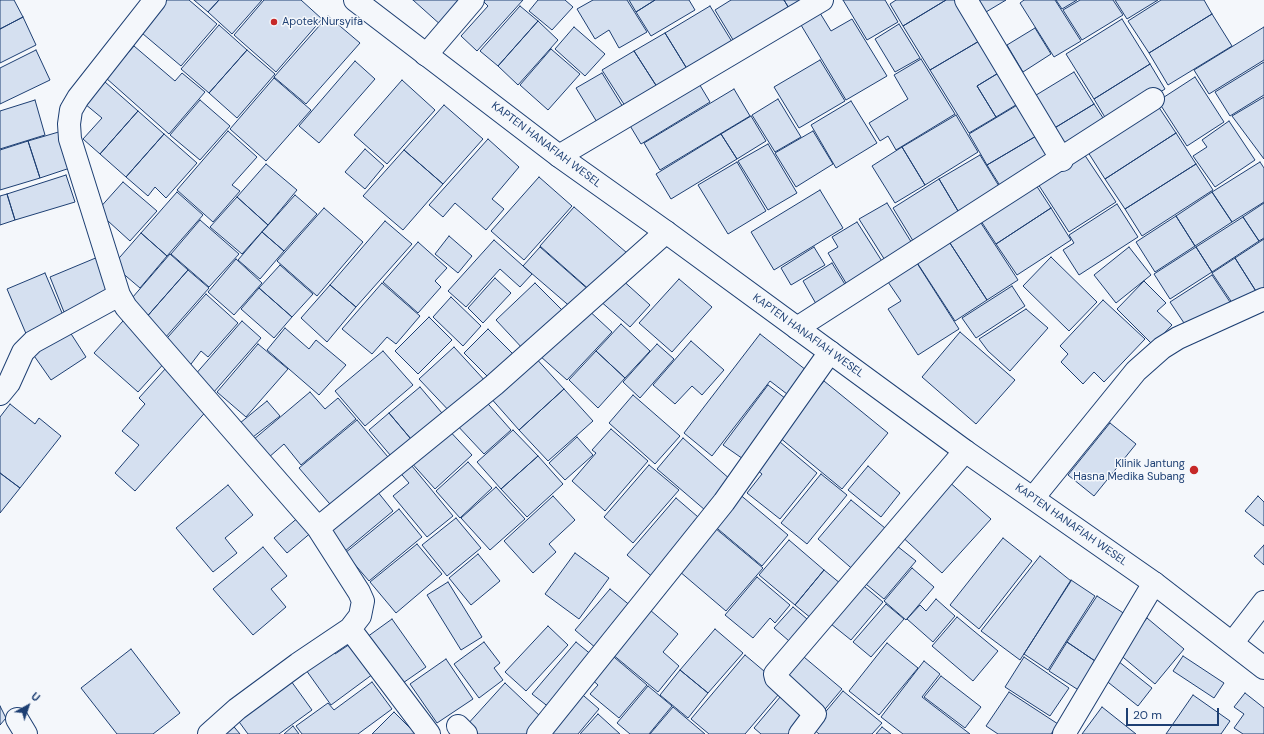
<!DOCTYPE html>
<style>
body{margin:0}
#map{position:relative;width:1264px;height:734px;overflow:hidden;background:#f4f7fb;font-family:"DM Sans",sans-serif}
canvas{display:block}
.north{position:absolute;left:8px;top:686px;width:40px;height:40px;-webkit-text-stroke:3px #f4f7fb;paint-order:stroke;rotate:40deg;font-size:11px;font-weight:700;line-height:16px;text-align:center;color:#1d3f73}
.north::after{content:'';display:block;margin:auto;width:14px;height:18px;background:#1d3f73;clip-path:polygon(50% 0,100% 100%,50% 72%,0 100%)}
.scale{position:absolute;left:1126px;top:708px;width:93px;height:18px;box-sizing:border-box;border:2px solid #1d3f73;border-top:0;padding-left:5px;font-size:12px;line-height:14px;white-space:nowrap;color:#1d3f73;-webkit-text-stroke:3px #f4f7fb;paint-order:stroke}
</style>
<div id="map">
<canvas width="1264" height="734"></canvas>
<div class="north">U</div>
<div class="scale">20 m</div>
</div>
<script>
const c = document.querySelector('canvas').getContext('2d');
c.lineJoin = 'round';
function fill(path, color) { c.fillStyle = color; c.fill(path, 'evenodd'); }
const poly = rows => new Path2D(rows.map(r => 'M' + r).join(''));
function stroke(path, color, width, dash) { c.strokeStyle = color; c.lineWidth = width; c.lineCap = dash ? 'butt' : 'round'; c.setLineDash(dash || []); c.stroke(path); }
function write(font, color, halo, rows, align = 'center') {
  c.font = font + ' "DM Sans",sans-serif'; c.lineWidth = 3; c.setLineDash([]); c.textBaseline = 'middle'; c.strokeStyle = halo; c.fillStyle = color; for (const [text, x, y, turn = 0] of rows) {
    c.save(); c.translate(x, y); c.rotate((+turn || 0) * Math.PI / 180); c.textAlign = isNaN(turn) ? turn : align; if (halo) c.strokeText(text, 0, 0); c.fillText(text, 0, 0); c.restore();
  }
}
const building = poly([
 [0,0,14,0,23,17,0,29,0,0],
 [161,0,189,0,217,24,181,66,136,28,161,0],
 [194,0,219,0,208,12,194,0],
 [219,0,262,0,232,34,208,12,219,0],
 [264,0,301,0,322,19,276,72,234,35,264,0],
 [413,0,465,0,442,26,413,0],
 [482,0,523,0,477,51,461,36,488,6,482,0],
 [538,0,565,0,573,7,552,30,529,11,538,0],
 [593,0,627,0,647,32,619,48,609,30,595,39,577,9,593,0],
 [629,0,655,0,636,12,629,0],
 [655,0,689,0,695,10,651,36,636,12,655,0],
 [731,0,784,0,793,15,738,48,715,10,731,0],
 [784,0,818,0,793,15,784,0],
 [843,0,885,0,898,22,867,40,843,0],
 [896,0,946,0,903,26,890,4,896,0],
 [946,0,963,0,986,37,930,70,903,26,946,0],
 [972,0,1006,0,981,15,972,0],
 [1024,0,1055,0,1081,41,1054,57,1020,3,1024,0],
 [1056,0,1077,0,1062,9,1056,0],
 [1080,0,1113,0,1123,15,1082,40,1063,10,1080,0],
 [1115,0,1158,0,1127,19,1115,0],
 [1161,0,1204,0,1212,14,1149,53,1128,21,1161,0],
 [520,6,538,21,498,66,480,51,520,6],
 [710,6,734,45,689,72,665,33,710,6],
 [820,13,831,31,852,19,887,76,846,100,801,25,820,13],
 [1212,14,1232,46,1168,85,1149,53,1212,14],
 [328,16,360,43,306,104,274,77,328,16],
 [23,17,36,45,0,63,0,29,23,17],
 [1122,19,1150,64,1094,99,1066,54,1122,19],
 [538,21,558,40,518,85,498,66,538,21],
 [899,24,920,58,895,72,875,39,899,24],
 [219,25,247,50,209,93,181,69,219,25],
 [574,27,605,54,585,76,555,49,574,27],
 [1264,27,1264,60,1209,94,1194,70,1264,27],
 [1035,28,1051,54,1023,72,1007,45,1035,28],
 [665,33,689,72,659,90,634,51,665,33],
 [986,37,1005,69,977,86,996,117,969,133,930,70,986,37],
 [134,46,175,81,182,73,205,92,169,134,106,78,134,46],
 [551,49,580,74,548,110,520,85,551,49],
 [36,50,50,80,0,104,0,68,36,50],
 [247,50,275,74,237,118,209,93,247,50],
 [634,51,659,90,627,109,602,70,634,51],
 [921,59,955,114,896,150,888,136,880,141,869,123,908,99,894,75,921,59],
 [820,60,845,101,799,128,774,87,820,60],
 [355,61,375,79,319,143,299,126,355,61],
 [1264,62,1264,95,1230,116,1215,92,1264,62],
 [1150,64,1165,89,1109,124,1094,99,1150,64],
 [1005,69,1024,100,996,117,977,86,1005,69],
 [1074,72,1094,104,1048,132,1028,100,1074,72],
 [602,73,626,112,600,127,576,88,602,73],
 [695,77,710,102,641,144,626,119,695,77],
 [1195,77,1224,122,1187,146,1158,101,1195,77],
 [274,78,311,110,266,161,230,129,274,78],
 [402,80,435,110,387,164,354,135,402,80],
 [105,82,138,111,100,154,83,139,102,118,85,104,105,82],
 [734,89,750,116,660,170,644,143,734,89],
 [1264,97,1264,159,1232,116,1264,97],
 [778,99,801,137,775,152,752,115,778,99],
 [35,100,45,135,0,149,0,111,35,100],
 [200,100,230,126,200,160,170,135,200,100],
 [851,101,877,143,836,168,811,125,851,101],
 [1024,101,1043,132,987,165,969,134,1024,101],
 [1156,103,1176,133,1105,179,1086,149,1156,103],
 [1094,104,1109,127,1062,155,1048,132,1094,104],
 [444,105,483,139,443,184,404,150,444,105],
 [138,111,164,134,126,177,100,154,138,111],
 [956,115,978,152,925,185,902,147,956,115],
 [751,116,766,141,737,159,721,134,751,116],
 [1229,121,1255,160,1215,187,1193,156,1207,147,1202,140,1229,121],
 [62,131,73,167,40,178,28,141,62,131],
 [228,131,257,157,232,185,240,191,213,222,177,190,228,131],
 [813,131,833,164,796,187,775,153,813,131],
 [1043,132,1059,158,1004,192,987,165,1043,132],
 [1176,133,1196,164,1125,209,1105,179,1176,133],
 [164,134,197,163,166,198,155,187,148,196,126,177,164,134],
 [721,134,737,159,671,199,656,174,721,134],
 [488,139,519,167,492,199,504,209,486,230,455,203,443,217,429,205,488,139],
 [28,141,40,178,0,190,0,150,28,141],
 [768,144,797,193,768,210,738,161,768,144],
 [902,147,925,185,895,203,872,166,902,147],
 [365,149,384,166,365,189,345,172,365,149],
 [404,150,443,184,403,230,363,196,404,150],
 [1084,154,1116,202,1069,232,1038,184,1084,154],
 [980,155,1002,191,961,216,939,179,980,155],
 [737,162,766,211,728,234,698,185,737,162],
 [1260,162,1264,168,1264,202,1232,222,1212,192,1260,162],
 [266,164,297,190,268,225,237,197,266,164],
 [1196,164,1213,190,1142,236,1125,209,1196,164],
 [66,175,75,202,15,220,7,194,66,175],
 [539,177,572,206,524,260,491,231,539,177],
 [939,179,961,216,915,244,893,208,939,179],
 [123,182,157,211,130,241,97,211,123,182],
 [1034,182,1051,208,996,244,979,218,1034,182],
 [820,190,843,228,774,270,751,232,820,190],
 [177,192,203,215,167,256,141,233,177,192],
 [1212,192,1232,222,1195,246,1176,216,1212,192],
 [7,194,15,220,0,225,0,196,7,194],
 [295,195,317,214,284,251,262,232,295,195],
 [237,197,268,225,242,254,210,227,237,197],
 [887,203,915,248,888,265,859,219,887,203],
 [1264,203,1264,238,1259,241,1243,217,1264,203],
 [1117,204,1138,237,1079,275,1063,250,1074,243,1069,235,1117,204],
 [574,207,627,253,592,292,540,246,574,207],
 [324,208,363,242,317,296,277,261,324,208],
 [1051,208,1071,240,1017,275,996,244,1051,208],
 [1176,216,1195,246,1155,272,1136,242,1176,216],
 [977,217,1018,280,987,300,946,237,977,217],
 [1243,217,1259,241,1212,272,1196,247,1243,217],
 [200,220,239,254,209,287,171,254,200,220],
 [385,221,412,244,356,307,330,285,385,221],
 [857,222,885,266,849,288,828,253,838,247,832,237,857,222],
 [262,232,284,251,260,279,238,260,262,232],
 [141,233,167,256,140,288,113,265,141,233],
 [449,236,472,256,458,273,435,254,449,236],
 [946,237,987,300,955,321,914,258,946,237],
 [1264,239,1264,293,1259,296,1235,258,1264,239],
 [494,240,532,274,520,287,500,269,466,307,448,291,494,240],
 [418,242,447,268,435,281,441,287,418,313,383,282,418,242],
 [540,247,590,291,573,309,523,266,540,247],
 [814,247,825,265,791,285,781,268,814,247],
 [1129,247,1151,275,1116,303,1094,275,1129,247],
 [1196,247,1212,272,1170,299,1154,274,1196,247],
 [170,254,188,270,144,320,126,305,170,254],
 [98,257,113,292,64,312,50,277,98,257],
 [1051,257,1097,302,1069,331,1023,286,1051,257],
 [1235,258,1259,296,1237,310,1212,273,1235,258],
 [236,259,262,283,234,315,208,292,236,259],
 [915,260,959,329,918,355,888,309,901,301,886,279,915,260],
 [832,263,849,291,819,309,803,281,832,263],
 [280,265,313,294,292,317,259,288,280,265],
 [188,270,209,288,165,338,144,320,188,270],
 [45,273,65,320,27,336,7,289,45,273],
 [1212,275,1230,302,1188,329,1170,302,1212,275],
 [619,277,650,305,630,327,599,300,619,277],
 [495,278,511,293,483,323,468,308,495,278],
 [679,279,712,307,672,352,639,323,679,279],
 [1144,281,1166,303,1157,311,1172,325,1153,345,1117,309,1144,281],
 [382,283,420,316,396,344,387,337,372,354,342,329,382,283],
 [535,283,564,312,524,350,496,320,535,283],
 [330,285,356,307,327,342,301,318,330,285],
 [1012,286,1025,306,976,338,962,318,1012,286],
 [259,288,292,317,274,338,241,309,259,288],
 [206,294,238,323,208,357,201,351,188,368,161,345,206,294],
 [451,297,481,326,463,346,433,317,451,297],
 [1103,300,1145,339,1104,382,1094,372,1083,384,1061,362,1068,354,1060,346,1103,300],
 [585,307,612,332,567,380,540,356,585,307],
 [1026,309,1048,328,1010,371,988,351,979,339,1026,309],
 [429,317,452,340,418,374,395,351,429,317],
 [123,321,167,360,138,392,94,353,123,321],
 [242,321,261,338,213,393,194,376,242,321],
 [621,324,650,351,625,378,596,351,621,324],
 [66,326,86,357,51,380,30,350,66,326],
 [285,328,309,349,316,340,346,365,319,395,267,350,285,328],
 [488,329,516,357,492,381,464,353,488,329],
 [960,332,1015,380,976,424,922,377,960,332],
 [760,334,806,370,787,394,770,381,712,456,684,433,760,334],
 [691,341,724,370,702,395,692,386,675,404,653,385,691,341],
 [258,344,288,369,246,417,217,392,258,344],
 [657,344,674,359,640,398,623,382,657,344],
 [454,347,487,383,453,415,419,379,454,347],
 [383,351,413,385,365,426,335,391,383,351],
 [596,351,625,378,598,408,569,380,596,351],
 [533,355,564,389,519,430,489,396,533,355],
 [166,368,210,407,135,491,115,473,139,445,122,431,145,404,139,398,166,368],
 [824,381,888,433,842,489,779,437,824,381],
 [768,385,790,402,746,461,723,445,768,385],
 [420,387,447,419,416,445,389,413,420,387],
 [564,389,593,421,548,461,519,430,564,389],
 [310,392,325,409,338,398,356,419,301,465,284,444,268,458,253,440,310,392],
 [633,395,680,436,655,464,609,423,633,395],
 [482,397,511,430,484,454,455,423,482,397],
 [267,401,280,416,253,437,240,423,267,401],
 [10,404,35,424,39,418,61,436,20,488,0,473,0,417,10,404],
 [389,413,416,445,396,462,369,430,389,413],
 [357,420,393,463,335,510,299,468,357,420],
 [1110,423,1136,444,1094,496,1068,475,1110,423],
 [445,426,472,455,435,489,409,460,445,426],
 [611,429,648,461,605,511,572,481,596,453,592,450,611,429],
 [513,430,538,456,501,489,477,462,513,430],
 [577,437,593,455,565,480,549,463,577,437],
 [774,437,817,473,780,519,747,493,762,474,751,465,774,437],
 [683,438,731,480,705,510,657,469,683,438],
 [538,456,563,484,527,517,501,489,538,456],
 [407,460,453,516,427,537,393,496,409,483,397,469,407,460],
 [468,462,492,488,460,518,436,491,468,462],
 [649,465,679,490,633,543,604,517,649,465],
 [868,466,900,493,881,517,848,490,868,466],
 [0,473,20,488,0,513,0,473],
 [821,474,847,495,807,544,781,523,821,474],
 [947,480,991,519,942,573,899,534,947,480],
 [228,485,253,515,225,538,237,553,213,572,176,528,228,485],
 [373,486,393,511,345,551,325,526,373,486],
 [496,487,525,519,490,550,461,518,496,487],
 [738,493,788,535,762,566,712,524,738,493],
 [553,496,575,520,549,544,556,552,533,573,504,541,553,496],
 [1258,496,1264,502,1264,526,1245,511,1258,496],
 [676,498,705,523,656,580,627,555,676,498],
 [851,500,891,533,857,573,818,539,851,500],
 [399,509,422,537,369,581,345,553,399,509],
 [300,516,313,531,287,553,274,538,300,516],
 [456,518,481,548,447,576,422,545,456,518],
 [715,528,763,568,726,611,679,571,715,528],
 [1003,538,1032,561,979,629,950,605,1003,538],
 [789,540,824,570,795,605,759,575,789,540],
 [892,542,916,561,884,599,861,580,892,542],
 [417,544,442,574,396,613,370,582,417,544],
 [1264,545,1264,565,1254,556,1264,545],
 [263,547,287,576,271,589,286,607,253,635,213,589,263,547],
 [575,553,609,578,579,619,545,594,575,553],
 [478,554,500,581,471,605,449,578,478,554],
 [1040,556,1071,581,1020,660,981,631,1040,556],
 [912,568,934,587,906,620,884,601,912,568],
 [824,570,846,588,817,623,795,605,824,570],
 [757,577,790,605,775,623,770,618,753,638,725,615,757,577],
 [1071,580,1095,596,1048,670,1024,654,1071,580],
 [448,582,482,637,461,650,427,595,448,582],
 [859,582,883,602,851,640,826,620,859,582],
 [610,589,632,607,597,649,575,630,610,589],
 [1097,596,1128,616,1098,663,1067,642,1097,596],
 [936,599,955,616,933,642,907,619,920,605,926,611,936,599],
 [886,604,904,619,871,657,853,642,886,604],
 [793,607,814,625,796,647,774,628,793,607],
 [650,610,678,634,663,652,679,666,658,692,612,654,650,610],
 [957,617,998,651,973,681,932,646,957,617],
 [1147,618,1184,649,1155,684,1118,653,1147,618],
 [392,619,426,667,400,685,367,637,392,619],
 [548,626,568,645,526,691,505,672,548,626],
 [715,629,743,653,708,693,680,670,715,629],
 [484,642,500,663,494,668,503,680,479,698,454,664,484,642],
 [576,642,593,656,550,708,532,694,576,642],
 [1067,642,1098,663,1080,691,1049,671,1067,642],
 [887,643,918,668,879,715,849,691,887,643],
 [350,644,373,674,331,705,306,670,333,651,335,654,350,644],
 [131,649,180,713,153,734,117,734,81,688,131,649],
 [608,652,647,685,619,718,590,694,598,685,588,676,608,652],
 [798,652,842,689,821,714,777,677,798,652],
 [745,655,784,688,745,734,709,734,691,719,745,655],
 [1183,656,1224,683,1214,698,1173,671,1183,656],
 [1024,657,1069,688,1050,716,1005,687,1024,657],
 [446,659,473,699,437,723,410,684,446,659],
 [924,661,940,674,922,697,970,734,903,734,881,717,924,661],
 [1118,661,1152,688,1138,706,1104,679,1118,661],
 [680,670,708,693,688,718,660,695,680,670],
 [941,676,981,707,965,728,924,697,941,676],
 [291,681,312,710,279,734,248,734,237,719,291,681],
 [372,682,392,709,358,734,302,734,296,726,328,703,334,710,372,682],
 [505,683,542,718,527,734,474,734,466,726,505,683],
 [648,686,672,706,649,734,630,734,617,723,648,686],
 [577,690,599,709,578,734,540,734,577,690],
 [786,690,813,713,796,734,761,734,754,728,786,690],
 [843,691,882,723,872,734,819,734,812,728,843,691],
 [1009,692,1058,724,1051,734,998,734,986,726,1009,692],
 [1245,693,1264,708,1264,734,1243,734,1234,728,1244,714,1234,707,1245,693],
 [1193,695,1230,721,1221,734,1166,734,1193,695],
 [0,706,6,718,0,725,0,706],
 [673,707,705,734,650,734,673,707],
 [1102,707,1136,734,1082,734,1102,707],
 [394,712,416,734,372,734,394,712],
 [598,714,620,734,580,734,598,714],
 [230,722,240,734,216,734,230,722],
 [293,726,299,734,284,734,293,726],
 [882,727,891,734,876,734,882,727]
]);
const minor = poly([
 [966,0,1062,160],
 [426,55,473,0],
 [559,156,822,0],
 [119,295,126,307,318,528,359,592,363,601,360,616,350,629,298,664,237,709,209,734],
 [797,328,1153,99],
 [0,394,9,383,23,352,33,342,119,295,70,139,69,124,71,110,78,98,155,0],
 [1033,498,1136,371,1162,348,1178,338,1264,299],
 [318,528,494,385,666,232],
 [350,629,429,734],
 [1233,642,1264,602],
 [17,719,26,734],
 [458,726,466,734],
 [538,734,724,502,830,352],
 [800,734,815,714,776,678,775,674,965,451],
 [1064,734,1154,583]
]);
const major = poly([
 [355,0,559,156,666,232,965,451,1154,583,1264,668]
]);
const markers = [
 [274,22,4,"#c62828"],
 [1194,470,5,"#c62828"]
];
const poiNames = [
 ["Apotek Nursyifa",282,22],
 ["Klinik Jantung",1185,464,"right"],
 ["Hasna Medika Subang",1185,477,"right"]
];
const streetNames = [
 ["KAPTEN HANAFIAH WESEL",546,145,37],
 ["KAPTEN HANAFIAH WESEL",808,336,36],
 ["KAPTEN HANAFIAH WESEL",1071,525,35]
];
fill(building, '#d5e0f0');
stroke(building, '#1d3f73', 1);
stroke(minor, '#1d3f73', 24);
stroke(major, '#1d3f73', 24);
stroke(minor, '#f4f7fb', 22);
stroke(major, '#f4f7fb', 22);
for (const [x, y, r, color] of markers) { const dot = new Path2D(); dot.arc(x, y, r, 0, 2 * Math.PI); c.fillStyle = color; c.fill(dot); stroke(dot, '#f4f7fb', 1.5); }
write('11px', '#1d3f73', '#f4f7fb', poiNames, 'left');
write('11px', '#1d3f73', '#f4f7fb', streetNames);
</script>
